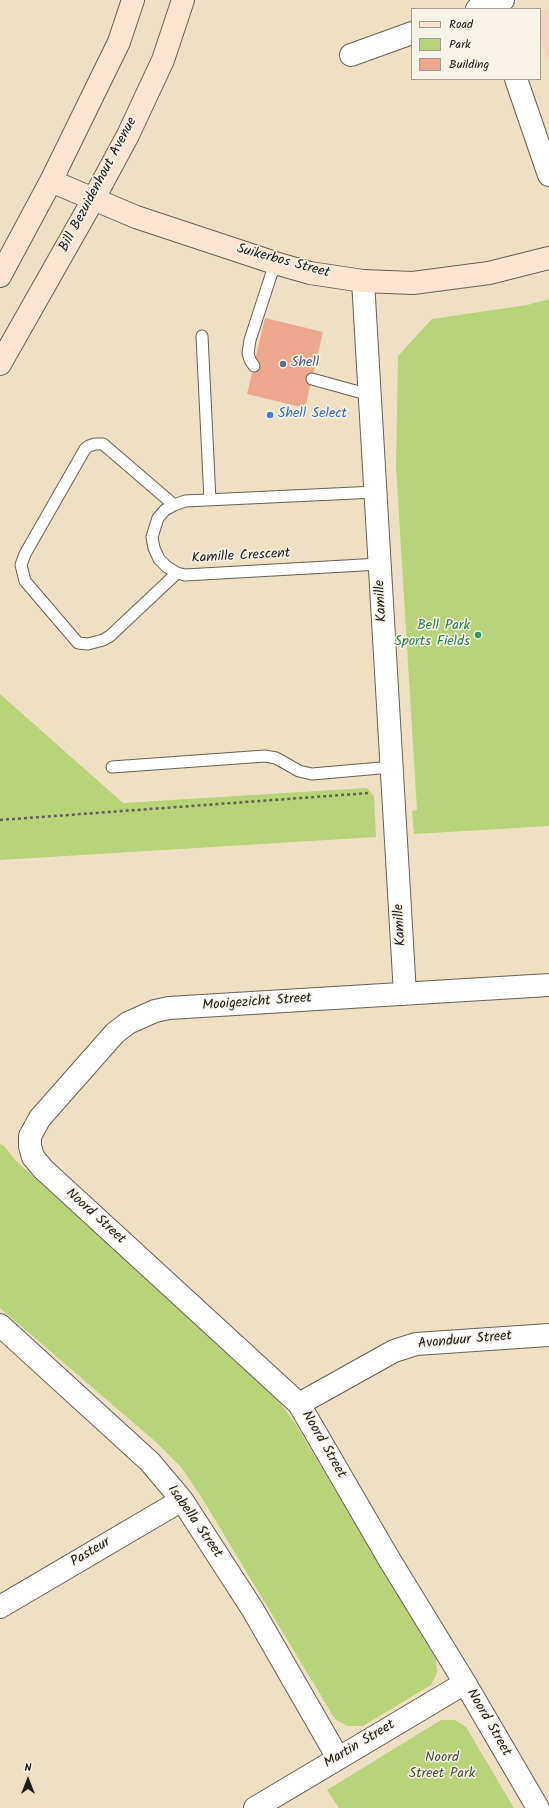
<!DOCTYPE html>
<style>
body{margin:0}
#map{position:relative;width:549px;height:1808px;overflow:hidden;background:#eee1c3;font-family:Kalam,sans-serif}
canvas{display:block}
.legend{position:absolute;left:411px;top:8px;width:130px;height:72px;box-sizing:border-box;background:#f7f3e8;border:1px solid #9f9d96;margin:0;padding:5px 7px;list-style:none;font-size:12px;color:#1c1c1c}
.legend li{display:flex;align-items:center;gap:8px;height:20px}
.legend b{width:20px;border:1px solid #9f9d96}
.north{position:absolute;left:8px;top:1760px;width:40px;height:40px;-webkit-text-stroke:3px #f7f3e8;paint-order:stroke;rotate:0deg;font-size:11px;font-weight:700;line-height:16px;text-align:center;color:#1c1c1c}
.north::after{content:'';display:block;margin:auto;width:14px;height:18px;background:#1c1c1c;clip-path:polygon(50% 0,100% 100%,50% 72%,0 100%)}
</style>
<div id="map">
<canvas width="549" height="1808"></canvas>
<ul class="legend">
<li><b style="height:5px;background:#fce5d0"></b>Road</li>
<li><b style="height:11px;background:#b8d379"></b>Park</li>
<li><b style="height:11px;background:#eda78d"></b>Building</li>
</ul>
<div class="north">N</div>
</div>
<script>
const c = document.querySelector('canvas').getContext('2d');
c.lineJoin = 'round';
function fill(path, color) { c.fillStyle = color; c.fill(path, 'evenodd'); }
const poly = rows => new Path2D(rows.map(r => 'M' + r).join(''));
function stroke(path, color, width, dash) { c.strokeStyle = color; c.lineWidth = width; c.lineCap = dash ? 'butt' : 'round'; c.setLineDash(dash || []); c.stroke(path); }
function write(font, color, halo, rows, align = 'center') {
  c.font = font + ' Kalam,sans-serif'; c.lineWidth = 3; c.setLineDash([]); c.textBaseline = 'middle'; c.strokeStyle = halo; c.fillStyle = color; for (const [text, x, y, turn = 0] of rows) {
    c.save(); c.translate(x, y); c.rotate((+turn || 0) * Math.PI / 180); c.textAlign = isNaN(turn) ? turn : align; if (halo) c.strokeText(text, 0, 0); c.fillText(text, 0, 0); c.restore();
  }
}
const built = poly([
 [549,9,549,64,540,39,540,12]
]);
const green = poly([
 [549,299,549,826,414,834,412,811,417,810,396,467,398,356,432,319,527,305],
 [0,694,123,803,367,788,374,796,376,837,0,860],
 [0,1144,4,1146,16,1161,269,1388,295,1423,436,1659,437,1673,431,1685,363,1726,347,1726,335,1719,202,1498,181,1467,157,1443,0,1308],
 [441,1720,455,1720,466,1727,514,1808,339,1808,327,1790]
]);
const building = poly([
 [265,318,323,332,305,408,247,394]
]);
const path = poly([
 [0,820,369,793]
]);
const lane = poly([
 [202,336,210,500],
 [254,366,250,360,248,353,250,340,275,263],
 [312,379,370,395],
 [376,492,185,501,174,505,165,510,158,518,152,537,154,548,159,559,167,567,177,573,185,575,380,564],
 [174,505,103,444,95,444,89,446,85,449,25,554,21,565,25,581,78,643,88,644,103,640,110,636,177,573],
 [112,767,265,756,276,758,299,771,312,774,392,767]
]);
const street = poly([
 [477,9,503,0],
 [351,55,412,33],
 [516,79,549,175],
 [363,281,405,994],
 [0,1325,150,1462,182,1500,253,1610,338,1758],
 [299,1404,394,1351,416,1344,549,1335],
 [0,1607,182,1500],
 [255,1808,465,1683],
 [538,1808,465,1683,389,1559,299,1404,43,1169,33,1157,30,1146,30,1136,40,1118,115,1033,128,1023,155,1011,169,1008,549,985]
]);
const secondary = poly([
 [51,181,136,217,275,263,310,273,363,281,413,283,489,273,549,258],
 [0,276,51,181,119,42,133,0],
 [0,364,93,200,128,135,163,60,183,0]
]);
const markers = [
 [283,364,4,"#5c6f8a"],
 [270,415,4,"#3f7fe0"],
 [478,635,4,"#2e9e5b"]
];
const streetNames = [
 ["Bill Bezuidenhout Avenue",99,185,-62],
 ["Suikerbos Street",283,262,15],
 ["Kamille Crescent",241,557,-3],
 ["Kamille",382,601,-93],
 ["Kamille",401,925,-93],
 ["Mooigezicht Street",257,1003,-4],
 ["Noord Street",95,1217,42],
 ["Avonduur Street",465,1341,-5],
 ["Noord Street",323,1445,60],
 ["Isabella Street",194,1522,55],
 ["Pasteur",91,1553,-31],
 ["Noord Street",488,1723,60],
 ["Martin Street",360,1745,-31]
];
const serviceNames = [
 ["Shell",291,364]
];
const shopNames = [
 ["Shell Select",278,415]
];
const leisureNames = [
 ["Bell Park",470,627],
 ["Sports Fields",470,643]
];
const parkNames = [
 ["Noord",442,1759],
 ["Street Park",442,1775]
];
fill(built, '#f6d2c3');
fill(green, '#b8d379');
fill(building, '#eda78d');
stroke(lane, '#666156', 13);
stroke(street, '#666156', 24);
stroke(secondary, '#666156', 24);
stroke(path, '#666156', 2.5, [3, 3]);
stroke(lane, '#fff', 11);
stroke(street, '#fff', 22);
stroke(secondary, '#fce5d0', 22);
for (const [x, y, r, color] of markers) { const dot = new Path2D(); dot.arc(x, y, r, 0, 2 * Math.PI); c.fillStyle = color; c.fill(dot); stroke(dot, '#f7f3e8', 1.5); }
write('14px', '#1c1c1c', '#f7f3e8', streetNames);
write('14px', '#4e5e75', '#f7f3e8', serviceNames, 'left');
write('14px', '#366cbe', '#f7f3e8', shopNames, 'left');
write('14px', '#27864d', '#f7f3e8', leisureNames, 'right');
write('14px', '#4b5338', '#f7f3e8', parkNames);
</script>
